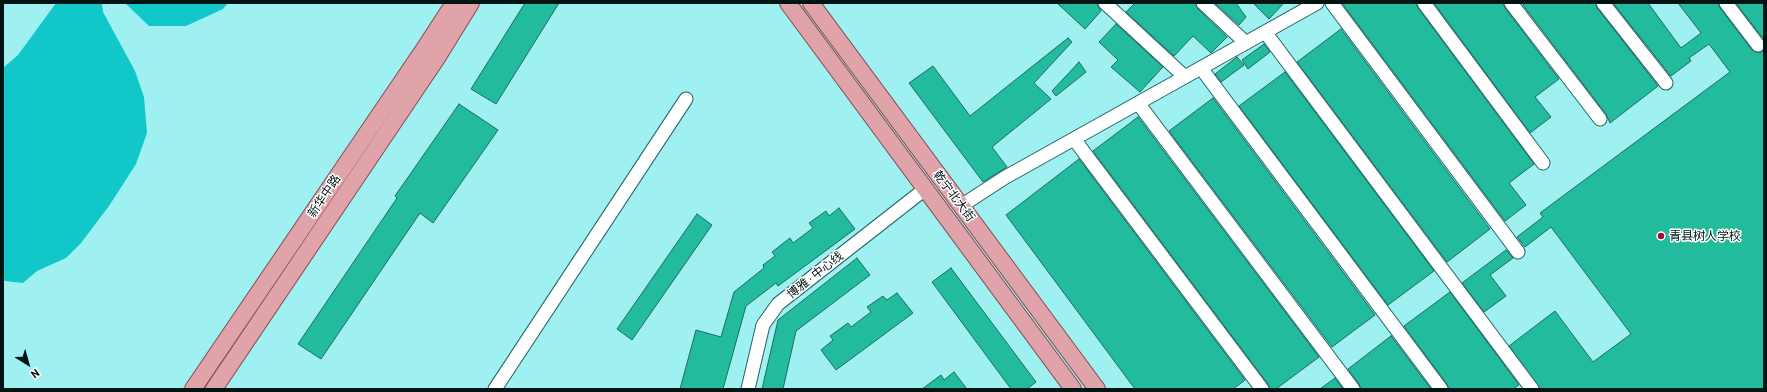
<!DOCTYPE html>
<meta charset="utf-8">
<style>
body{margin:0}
#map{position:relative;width:1767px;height:392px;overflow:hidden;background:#9ef1f0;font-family:Barlow,sans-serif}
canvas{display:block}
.frame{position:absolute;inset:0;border:4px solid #001414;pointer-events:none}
.north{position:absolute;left:8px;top:344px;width:40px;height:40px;-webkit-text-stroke:3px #fff;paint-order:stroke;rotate:143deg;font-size:11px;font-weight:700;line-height:16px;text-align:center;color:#001414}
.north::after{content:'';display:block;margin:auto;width:14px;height:18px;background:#001414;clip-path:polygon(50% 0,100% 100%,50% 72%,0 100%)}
</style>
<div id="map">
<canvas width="1767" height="392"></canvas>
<div class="frame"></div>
<div class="north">N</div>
</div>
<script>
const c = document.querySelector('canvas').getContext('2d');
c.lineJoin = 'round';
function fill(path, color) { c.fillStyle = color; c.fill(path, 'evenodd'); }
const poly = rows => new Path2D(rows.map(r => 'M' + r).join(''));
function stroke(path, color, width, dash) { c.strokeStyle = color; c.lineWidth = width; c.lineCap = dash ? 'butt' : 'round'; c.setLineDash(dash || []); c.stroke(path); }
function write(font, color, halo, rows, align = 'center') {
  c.font = font + ' Barlow,"Noto Sans SC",sans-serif'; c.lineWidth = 3; c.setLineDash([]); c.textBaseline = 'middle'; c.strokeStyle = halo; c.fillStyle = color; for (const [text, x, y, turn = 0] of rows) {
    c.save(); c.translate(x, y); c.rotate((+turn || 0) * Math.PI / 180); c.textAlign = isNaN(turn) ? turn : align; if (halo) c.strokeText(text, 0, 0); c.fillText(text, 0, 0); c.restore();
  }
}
const water = poly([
 [56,3,102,3,103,12,135,71,144,97,147,133,136,164,109,206,81,243,66,258,37,271,23,283,5,281,3,280,3,68,18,55],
 [125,3,228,3,223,9,186,26,149,26]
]);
const building = poly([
 [525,3,559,3,496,104,471,89,525,3],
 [1057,3,1096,3,1101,11,1085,29,1057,3],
 [1135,3,1195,3,1198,9,1227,37,1211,53,1193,36,1174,56,1126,12,1135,3],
 [1215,3,1236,3,1246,17,1239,25,1215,3],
 [1253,3,1284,3,1269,19,1253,3],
 [1342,3,1416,3,1418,8,1534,164,1509,183,1526,205,1505,221,1342,3],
 [1434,3,1503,3,1505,8,1559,79,1535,97,1551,117,1530,133,1434,3],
 [1526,3,1595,3,1597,8,1658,86,1610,123,1606,114,1523,5,1526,3],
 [1613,3,1648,3,1681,48,1701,33,1678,3,1718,3,1720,8,1752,50,1759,53,1764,50,1764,389,1540,389,1509,346,1555,311,1593,362,1631,334,1551,227,1525,247,1517,237,1543,217,1540,213,1730,72,1709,44,1689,58,1691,61,1671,76,1613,3],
 [1736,3,1764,3,1764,40,1736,3],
 [1116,24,1163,67,1140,92,1111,67,1118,60,1099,42,1116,24],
 [1341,29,1490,229,1447,262,1297,62,1341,29],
 [1068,38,1072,42,1034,83,1051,99,992,147,1007,167,983,182,909,83,933,66,970,116,1068,38],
 [1264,44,1270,52,1248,69,1242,60,1264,44],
 [1237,57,1244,65,1221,82,1215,74,1237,57],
 [1079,62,1086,72,1056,96,1052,91,1079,62],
 [1285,72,1434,271,1388,305,1239,106,1285,72],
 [1213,98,1375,315,1332,347,1169,131,1213,98],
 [459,104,498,130,433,223,420,213,321,359,298,344,397,198,395,196,459,104],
 [1138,117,1319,357,1276,389,1270,389,1268,384,1093,151,1138,117],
 [1079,159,1245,380,1233,389,1135,389,1006,215,1079,159],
 [839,208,855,229,778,286,776,283,746,306,723,389,680,389,696,330,721,337,734,292,764,268,763,265,775,256,772,252,790,238,793,243,813,228,809,223,826,211,829,216,839,208],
 [697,214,712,225,632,340,617,329,697,214],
 [1506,250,1513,258,1490,275,1506,296,1484,312,1462,283,1506,250],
 [857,258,870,275,796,331,783,389,762,389,778,320,857,258],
 [951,268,1036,382,1027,389,1011,389,932,282,951,268],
 [1450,292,1519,385,1513,389,1449,389,1447,384,1404,326,1450,292],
 [897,293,913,313,836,370,821,350,833,340,830,336,848,323,851,327,871,312,867,307,883,296,887,300,897,293],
 [1391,336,1431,389,1361,389,1359,384,1348,369,1391,336],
 [954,372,967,389,922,389,941,375,944,380,954,372],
 [1335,378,1343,389,1320,389,1335,378]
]);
const minor = poly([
 [1105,3,1185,77],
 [1203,3,1246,43],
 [1332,3,1518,252],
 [1424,3,1543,163],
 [1511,3,1600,119],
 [1603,3,1666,83],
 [1726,3,1758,45],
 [1265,32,1532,389],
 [1201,68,1441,389],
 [1138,103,1353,389],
 [1074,139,1262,389],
 [961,206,1004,178,1317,3],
 [495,389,686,99],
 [748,389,763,325,778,304,925,189]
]);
const major = poly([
 [788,3,1073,389],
 [811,3,1097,389],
 [193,389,424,49,454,3],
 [214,389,437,58,471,3]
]);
const markers = [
 [1661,236,4,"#a50a35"]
];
const streetNames = [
 ["新华中路",324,196,-56],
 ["乾宁北大街",954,196,53],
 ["博雅 · 中心线",815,275,-38]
];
const poiNames = [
 ["青县树人学校",1669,236]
];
fill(water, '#11c7c8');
fill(building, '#23bb9e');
stroke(building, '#1d6d5c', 1);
stroke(minor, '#246465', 15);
stroke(major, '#854950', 18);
stroke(minor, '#fff', 13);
stroke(major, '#e0a3a9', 16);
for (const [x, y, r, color] of markers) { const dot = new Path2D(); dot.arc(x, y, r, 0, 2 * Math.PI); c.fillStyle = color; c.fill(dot); stroke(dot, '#fff', 1.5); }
write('12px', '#001414', '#fff', streetNames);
write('12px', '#001414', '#fff', poiNames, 'left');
</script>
